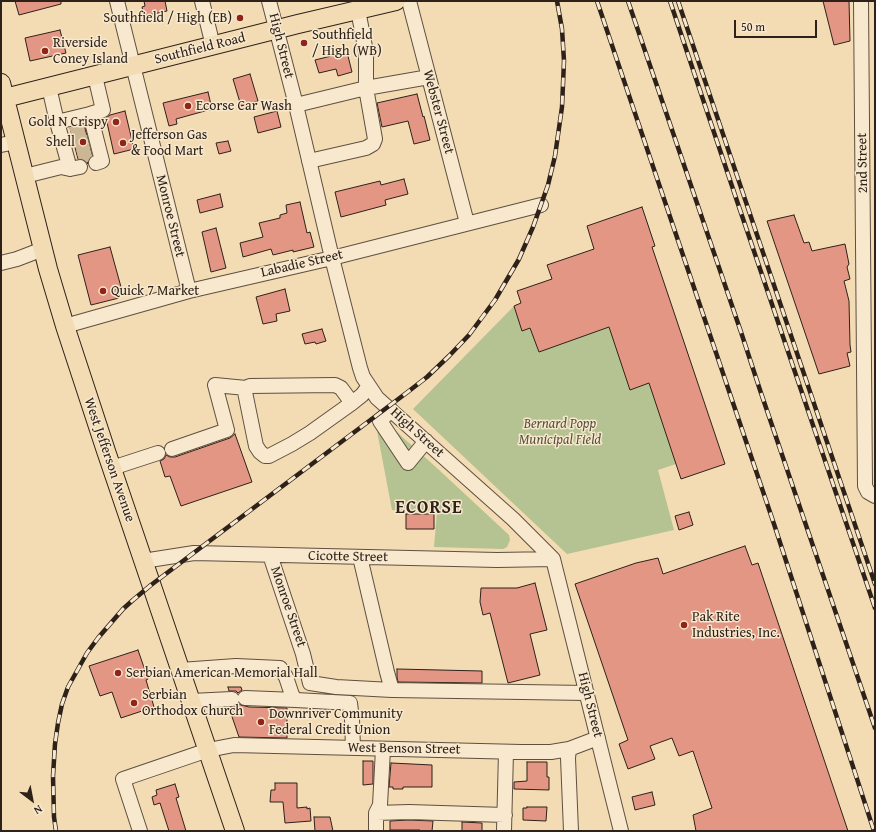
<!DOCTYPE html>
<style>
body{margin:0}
#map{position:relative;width:876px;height:832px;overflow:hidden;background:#f3dcb3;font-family:"Gentium Book Plus",serif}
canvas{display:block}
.frame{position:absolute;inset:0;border:2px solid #2d2119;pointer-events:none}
.north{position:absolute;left:12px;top:780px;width:40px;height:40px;-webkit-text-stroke:3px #f7e8ce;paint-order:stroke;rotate:148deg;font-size:11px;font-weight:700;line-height:16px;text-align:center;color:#2d2119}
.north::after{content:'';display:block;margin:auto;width:14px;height:18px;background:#2d2119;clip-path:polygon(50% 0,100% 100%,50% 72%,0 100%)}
.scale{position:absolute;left:734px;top:20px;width:83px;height:18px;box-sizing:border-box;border:2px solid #2d2119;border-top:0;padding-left:5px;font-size:12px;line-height:14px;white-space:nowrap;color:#2d2119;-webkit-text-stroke:3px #f7e8ce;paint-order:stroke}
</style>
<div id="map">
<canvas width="876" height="832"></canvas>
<div class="frame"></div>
<div class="north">N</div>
<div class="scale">50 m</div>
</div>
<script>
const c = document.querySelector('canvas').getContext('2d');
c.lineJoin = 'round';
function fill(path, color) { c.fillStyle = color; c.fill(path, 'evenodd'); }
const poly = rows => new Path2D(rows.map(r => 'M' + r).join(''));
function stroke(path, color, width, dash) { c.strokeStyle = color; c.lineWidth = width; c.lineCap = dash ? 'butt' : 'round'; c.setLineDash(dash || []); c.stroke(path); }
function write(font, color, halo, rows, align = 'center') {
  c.font = font + ' "Gentium Book Plus",serif'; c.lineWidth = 3; c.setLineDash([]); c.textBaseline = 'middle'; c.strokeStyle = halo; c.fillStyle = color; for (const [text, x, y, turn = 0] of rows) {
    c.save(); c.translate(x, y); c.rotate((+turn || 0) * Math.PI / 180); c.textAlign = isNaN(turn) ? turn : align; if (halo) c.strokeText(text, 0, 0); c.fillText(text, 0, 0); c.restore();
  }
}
const green = poly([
 [514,306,522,330,530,328,539,352,609,327,630,390,649,383,676,464,658,470,674,530,567,554,413,409],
 [388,424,438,469,509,535,510,540,507,547,503,549,434,547,437,512,392,510,377,431]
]);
const building = poly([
 [15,1,61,1,61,4,19,15,15,1],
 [144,1,165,1,167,11,144,16,142,7,145,6,144,1],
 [823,1,849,1,850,41,834,45,823,1],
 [60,30,66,53,30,61,25,38,60,30],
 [347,52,352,72,338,76,336,69,319,73,315,60,347,52],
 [250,74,258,101,241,106,233,79,250,74],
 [208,92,212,109,176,119,177,124,169,126,163,103,208,92],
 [417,94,423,117,424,116,430,140,414,144,408,121,382,127,377,103,417,94],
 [125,111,134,149,114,154,106,118,110,115,125,111],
 [277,111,281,127,258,133,254,117,277,111],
 [84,124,92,156,89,158,88,161,88,164,86,161,83,159,78,159,70,128,84,124],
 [228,141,231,151,219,154,216,143,228,141],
 [404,179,408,194,385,200,386,205,341,217,335,192,380,181,381,185,404,179],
 [220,194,223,207,200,213,197,200,220,194],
 [300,202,307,233,310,232,314,247,293,252,293,250,273,255,271,249,243,257,240,243,263,237,259,223,280,218,280,215,287,213,286,205,300,202],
 [642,207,655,246,652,247,725,464,681,479,649,383,630,390,609,327,539,352,530,328,522,331,514,306,521,303,517,291,552,279,547,265,594,249,587,226,642,207],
 [794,215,804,243,809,242,812,251,845,244,849,264,847,267,850,279,844,281,849,301,850,345,851,352,847,353,850,366,819,374,767,221,794,215],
 [216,228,226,268,211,272,202,232,216,228],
 [110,247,121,287,116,289,119,298,91,305,78,255,110,247],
 [285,289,290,311,276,314,277,321,263,324,256,297,285,289],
 [322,329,326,341,316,344,315,342,305,344,302,334,322,329],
 [235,434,252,482,181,506,170,476,165,477,160,461,164,459,166,455,170,457,175,457,230,438,235,434],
 [689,512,693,525,679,530,675,516,689,512],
 [406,514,434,514,434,529,406,529,406,514],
 [745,546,752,565,758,563,848,831,696,831,693,815,712,808,693,751,679,756,672,738,650,746,655,759,628,769,619,744,628,740,575,584,636,563,658,558,663,574,745,546],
 [535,583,547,630,530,634,540,675,508,683,490,613,483,615,480,602,481,588,517,588,535,583],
 [138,650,148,679,146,680,154,707,121,718,112,692,100,696,89,666,138,650],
 [397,669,482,671,482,683,398,682,397,677,397,669],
 [228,687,241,687,242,690,238,693,236,691,229,691,228,687],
 [239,704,241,705,249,707,287,708,287,738,239,737,229,708,235,707,239,704],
 [363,761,373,761,373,784,363,785,363,761],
 [527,762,547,762,547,777,549,777,549,790,514,789,514,782,527,781,527,762],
 [391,763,432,765,432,787,403,787,403,789,393,789,393,787,389,787,391,763],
 [275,783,297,783,297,808,307,807,307,809,310,808,311,821,285,823,283,802,270,802,271,790,275,790,275,783],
 [175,784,179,797,176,798,186,831,169,831,160,803,154,805,152,797,157,795,156,790,175,784],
 [652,792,655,805,635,810,632,797,652,792],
 [527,807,547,807,546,821,523,820,523,808,527,808,527,807],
 [314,817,330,817,333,831,315,831,314,817],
 [409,820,433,821,432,831,420,831,420,830,390,830,390,821,409,820],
 [462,822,482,823,482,831,462,831,462,822]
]);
const minorTunnel = poly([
 [71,134,87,130],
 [75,145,90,141],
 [78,157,93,153]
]);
const minor = poly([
 [117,1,189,291],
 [202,1,213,46],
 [269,1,296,105,332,258,360,368,363,377,377,398,513,519,553,559,621,831],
 [409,1,467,223],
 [861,1,865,486,868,492,875,496],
 [358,10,366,52,366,88,429,77],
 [95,76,103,110,90,114,102,161,96,163],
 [49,87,57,122],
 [296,105,366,88,375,139,373,144,366,148,309,161],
 [1,145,16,142],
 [70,169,57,122,90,114],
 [25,176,61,167,70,169,80,167],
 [1,263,17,259,43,249],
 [65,326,189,291,332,258,541,205],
 [352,403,341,388,335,385,250,386,246,388,245,392,256,446,260,452,265,456,269,456,292,444,310,433,352,403,362,395,369,386],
 [391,410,380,421,408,463,426,441],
 [172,449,227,430,215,385,246,388],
 [112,468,158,453],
 [270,555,303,654,310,683,336,687,392,690,587,693],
 [360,557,387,672,392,690],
 [143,561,194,553,497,560,553,559],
 [180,670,236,666,280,668,286,677,292,695,296,700,350,703,352,719,353,748],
 [245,698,296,700],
 [191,701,232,699],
 [569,749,568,758,571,831],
 [376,813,409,812,505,815],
 [140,831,123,779,208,750,234,745,521,752,551,752,569,749,598,738],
 [376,831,376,813,380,805,383,749],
 [504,831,506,752]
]);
const major = poly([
 [1,83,48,269,65,326,106,451,235,831],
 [5,98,298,24,396,1]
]);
const rail = poly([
 [597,1,774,524,874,831],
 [628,1,741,332,760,390,875,728],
 [670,1,738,204,875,608],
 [678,1,875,584],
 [56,831,54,817,53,776,55,744,58,723,62,704,68,687,87,653,98,638,123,609,133,600,151,585,409,391,427,377,449,356,469,335,495,300,519,259,533,227,548,185,555,156,562,107,564,61,562,29,557,1]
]);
const markers = [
 [240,18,4,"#8f2418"],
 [304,43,4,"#8f2418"],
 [45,51,4,"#8f2418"],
 [188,106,4,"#8f2418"],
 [116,122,4,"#8f2418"],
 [83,142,4,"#8f2418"],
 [123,143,4,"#8f2418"],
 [103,291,4,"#8f2418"],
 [684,625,4,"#8f2418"],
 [118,673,4,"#8f2418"],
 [134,703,4,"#8f2418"],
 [261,722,4,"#8f2418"]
];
const poiNames = [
 ["Southfield / High (EB)",232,18,"right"],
 ["Southfield",312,35],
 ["/ High (WB)",312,51],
 ["Riverside",53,43],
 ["Coney Island",53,59],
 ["Ecorse Car Wash",196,106],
 ["Gold N Crispy",108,122,"right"],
 ["Jefferson Gas",131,135],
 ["& Food Mart",131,151],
 ["Shell",75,142,"right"],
 ["Quick 7 Market",111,291],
 ["Pak Rite",692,617],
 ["Industries, Inc.",692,633],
 ["Serbian American Memorial Hall",126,673],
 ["Serbian",142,695],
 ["Orthodox Church",142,711],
 ["Downriver Community",269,714],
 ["Federal Credit Union",269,730]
];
const streetNames = [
 ["High Street",281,46,76],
 ["Southfield Road",200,49,-14],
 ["Webster Street",438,112,75],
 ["2nd Street",863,163,-91],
 ["Monroe Street",170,216,76],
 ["Labadie Street",302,264,-13],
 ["High Street",417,433,42],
 ["West Jefferson Avenue",109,460,71],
 ["Cicotte Street",348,557,1],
 ["Monroe Street",288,607,71],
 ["High Street",590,705,76],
 ["West Benson Street",404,749,1]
];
const parkNames = [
 ["Bernard Popp",560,424],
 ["Municipal Field",560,440]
];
const districtNames = [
 ["ECORSE",429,508]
];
fill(green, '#b5c291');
fill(building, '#e49684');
stroke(building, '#2d2119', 1);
stroke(minorTunnel, '#cbb794', 14, [14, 7]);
stroke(minor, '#5e5040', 16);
stroke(major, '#2d2119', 20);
stroke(minor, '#f7e8ce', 14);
stroke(major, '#f3dcb3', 18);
stroke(rail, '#2d2119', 4.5);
stroke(rail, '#f7e8ce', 3, [9]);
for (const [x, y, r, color] of markers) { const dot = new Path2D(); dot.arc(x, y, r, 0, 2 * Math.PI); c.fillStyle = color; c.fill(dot); stroke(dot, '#f7e8ce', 1.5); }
write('14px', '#2d2119', '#f7e8ce', poiNames, 'left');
write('14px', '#2d2119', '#f7e8ce', streetNames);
write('italic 14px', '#56513d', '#f7e8ce', parkNames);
c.letterSpacing = '1px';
write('bold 18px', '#2d2119', '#f7e8ce', districtNames);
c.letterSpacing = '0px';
</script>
